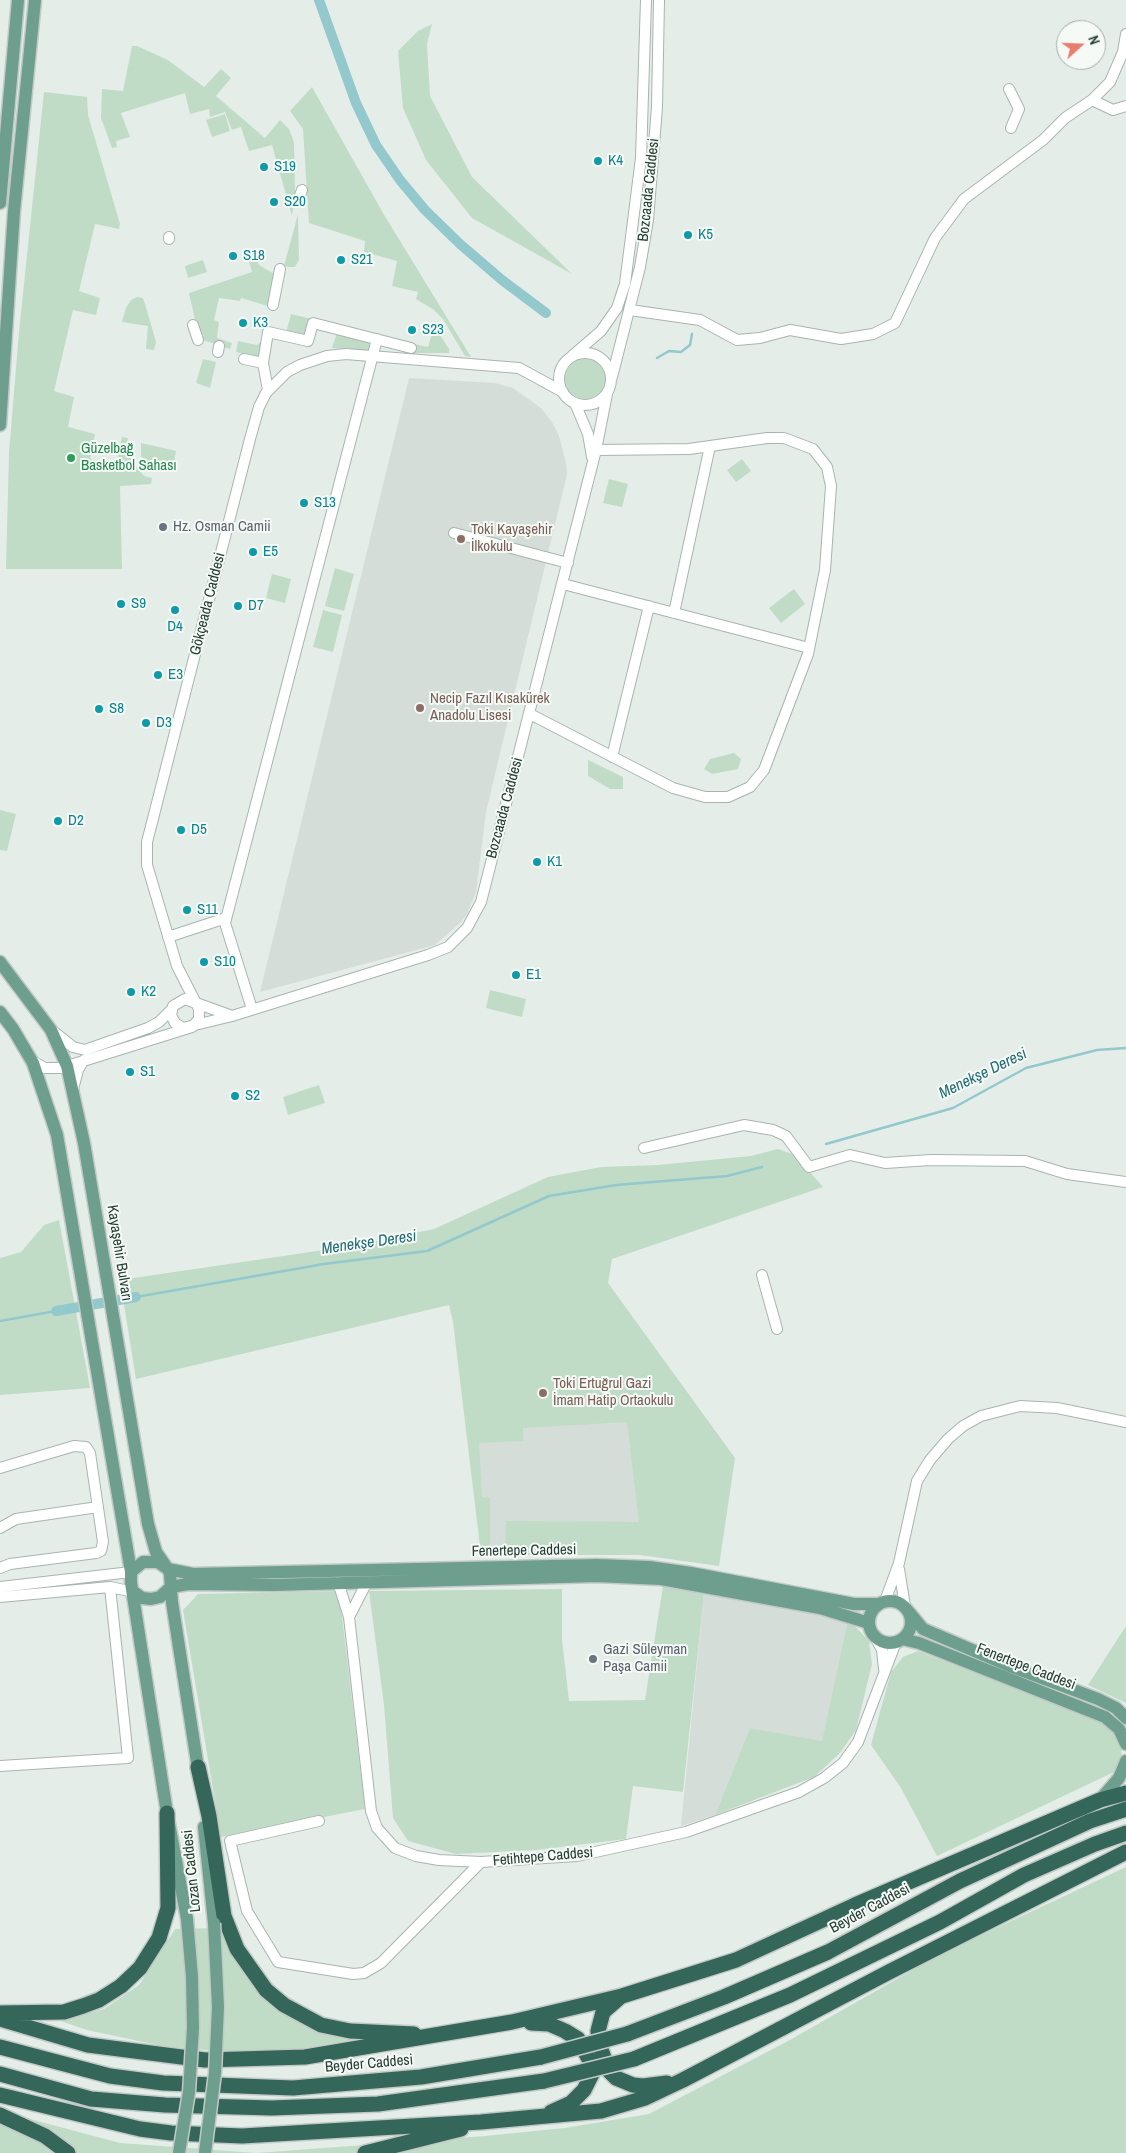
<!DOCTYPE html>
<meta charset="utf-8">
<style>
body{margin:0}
#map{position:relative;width:1126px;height:2153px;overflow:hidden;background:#e5ede9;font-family:"Archivo Narrow",sans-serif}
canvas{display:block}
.north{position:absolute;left:1056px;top:20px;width:50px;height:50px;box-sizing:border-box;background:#f6faf7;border:1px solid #a3afa9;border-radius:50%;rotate:70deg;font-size:14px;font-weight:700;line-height:20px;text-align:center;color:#263e35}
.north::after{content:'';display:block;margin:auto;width:18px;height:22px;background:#e67f6b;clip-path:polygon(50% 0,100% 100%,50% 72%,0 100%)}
</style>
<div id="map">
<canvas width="1126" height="2153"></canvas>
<div class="north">N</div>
</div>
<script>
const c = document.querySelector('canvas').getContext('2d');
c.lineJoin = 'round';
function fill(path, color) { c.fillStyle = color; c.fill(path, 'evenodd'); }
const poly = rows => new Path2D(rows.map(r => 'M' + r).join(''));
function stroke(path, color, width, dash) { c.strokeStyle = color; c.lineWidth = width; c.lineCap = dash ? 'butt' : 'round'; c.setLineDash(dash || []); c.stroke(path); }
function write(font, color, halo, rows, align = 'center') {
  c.font = font + ' "Archivo Narrow",sans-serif'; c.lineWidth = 4; c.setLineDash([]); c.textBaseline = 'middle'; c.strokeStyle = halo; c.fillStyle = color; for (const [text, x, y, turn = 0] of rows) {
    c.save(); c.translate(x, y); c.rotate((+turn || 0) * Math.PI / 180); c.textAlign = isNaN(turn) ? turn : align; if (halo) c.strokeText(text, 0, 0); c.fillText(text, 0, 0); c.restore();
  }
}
const built = poly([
 [409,378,495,383,513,388,541,408,552,422,559,436,566,463,567,474,486,812,476,892,467,914,460,923,435,945,260,992],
 [531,1304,680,1464,664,1557,640,1555,481,1555,467,1314],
 [704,1593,848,1619,822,1742,750,1728,715,1815,681,1826]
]);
const green = poly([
 [432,24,427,44,430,96,472,177,572,274,472,218,426,160,403,108,398,51,418,31],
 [132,46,137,46,168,60,204,87,221,69,231,78,216,96,265,138,280,120,289,129,294,142,295,192,292,216,272,145,249,151,241,127,232,130,225,112,210,117,209,109,190,114,185,93,121,113,130,137,116,141,117,147,112,148,101,118,102,89,123,91],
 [312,87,383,213,471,357,465,356,443,319,434,310,416,299,418,292,392,286,397,261,364,252,365,241,309,223,303,129,290,111],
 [44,92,87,97,88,115,120,224,119,229,95,224,79,291,100,298,96,315,73,310,54,391,74,397,68,427,95,434,90,459,116,467,122,437,128,438,126,447,131,460,144,476,152,478,151,484,120,486,122,569,6,569,9,453,19,332],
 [225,114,230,131,212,137,206,120],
 [298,214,299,260,295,267,289,267,284,266],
 [253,249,259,265,276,275,268,306,241,298,240,301,219,298,214,320,219,322,217,338,232,343,230,349,223,347,224,344,218,341,216,344,202,340,204,335,198,333,189,293,252,272,246,251],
 [203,260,207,272,188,278,185,266],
 [137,297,143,298,145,304,156,342,154,350,146,349,148,326,122,322,126,308,131,300],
 [291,314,312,319,306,338,286,333],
 [434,326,449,349,449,353,413,353,414,344,428,347],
 [337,333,374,341,372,351,332,348],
 [238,341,257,345,262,341,258,358,236,352],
 '565 379a21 21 0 1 1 42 0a21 21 0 1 1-42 0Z',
 [203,359,216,362,210,388,196,383],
 [141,443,176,451,173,466,161,469,148,465,141,456],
 [742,459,751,471,736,482,727,470],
 [609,479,628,484,622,507,603,503],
 [335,568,354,574,344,611,325,606],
 [272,574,291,579,285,603,266,598],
 [794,589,805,604,781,623,769,608],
 [323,610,342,615,333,652,313,647],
 [734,753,741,759,738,769,712,774,704,769,710,759],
 [588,760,623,777,623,789,610,789,588,776],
 [0,810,16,814,7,851,0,850],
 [490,990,526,999,522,1017,486,1008],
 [319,1085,325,1103,288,1115,283,1097],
 [778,1149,795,1155,823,1187,612,1259,608,1283,735,1458,719,1566,640,1555,505,1555,506,1521,639,1522,627,1422,523,1428,523,1441,479,1443,482,1497,490,1498,490,1555,481,1555,453,1322,449,1305,136,1379,120,1280,351,1246,434,1229,548,1177,601,1167,658,1165,751,1156],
 [59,1220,90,1388,0,1395,0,1258,21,1252,44,1225],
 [663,1586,704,1593,683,1792,633,1786,626,1839,536,1850,456,1854,408,1841,393,1818,384,1705,369,1591,562,1589,562,1639,569,1701,645,1700],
 [339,1591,365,1809,221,1837,183,1610,198,1594],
 [848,1619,869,1641,872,1664,856,1730,840,1753,814,1777,715,1815,750,1728,822,1741],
 [1126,1626,1126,1703,1088,1685],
 [918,1651,1103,1723,1116,1731,1120,1741,1122,1758,1114,1772,937,1856,901,1788,871,1745,891,1672,903,1657],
 [1126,1867,1126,2153,0,2153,0,2111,120,2143,256,2153,485,2136,565,2128,649,2114,788,2041,939,1955],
 [223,1928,262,1996,284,2015,314,2030,354,2040,293,2050,239,2053,162,2046,87,2030,61,2021,104,2009,139,1985,175,1929]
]);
const stream = poly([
 [657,358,669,351,681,352,690,345,692,334],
 [826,1144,953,1108,1026,1068,1097,1050,1126,1048],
 [136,1297,324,1264,427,1251,549,1196,616,1185,727,1176,762,1167],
 [0,1321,56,1311]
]);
const canal = poly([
 [319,0,356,103,376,145,400,180,425,210,460,244,502,280,546,313],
 [56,1311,136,1297]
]);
const minor = poly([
 [1009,89,1019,109,1011,128],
 [1092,100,1113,110,1126,106],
 [298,201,302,190],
 [169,237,169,239],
 [273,305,280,269],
 [630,310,700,320,737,340,760,338,790,330,841,339,873,334,895,323,935,238,964,199,1043,140,1065,118,1092,100,1110,82,1123,52,1126,34],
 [193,325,198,340],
 [218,352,219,346],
 '559 379a26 26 0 1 1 52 0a26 26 0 1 1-52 0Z',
 [572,356,601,331,617,308,625,284,641,158,646,0],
 [244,359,263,363],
 [612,377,640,267,648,220,657,107,659,0],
 [268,390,263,363,268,332,308,341,313,323,411,348],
 [575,403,588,434,592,457],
 [454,533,568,563],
 [563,584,809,648],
 [674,613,710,446],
 [530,714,673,788,705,797,728,797,750,787,764,770,808,654,825,570,831,486,827,467,813,449,784,438,767,438,689,449,596,450],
 [612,757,649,606],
 [168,937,226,918],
 [252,1009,225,923,377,339],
 [232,1016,185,999,173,1006,171,1015,175,1023,183,1028,232,1016,428,955,448,947,467,928,481,902,596,450,607,394],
 [53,1031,73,1047,85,1050,148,1028,159,1022,171,1010],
 [32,1061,45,1068,61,1068,192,1027,199,1019,199,1009,177,966,147,865,147,842,250,439,259,407,266,393,287,372,300,365,327,356,346,354,519,368,563,392],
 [73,1089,78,1070,84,1060],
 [644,1148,744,1125,773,1130,786,1136,809,1167,850,1155,885,1163,931,1160,1025,1161,1067,1174,1126,1182],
 [762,1275,777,1329],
 [0,1468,74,1446,86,1447,90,1453,103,1542,101,1551,96,1553,10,1564,0,1568],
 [0,1528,16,1519,98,1507],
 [899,1569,905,1606],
 [338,1582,349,1617,371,1811,377,1828,395,1848,416,1856,439,1860,481,1862,577,1856,686,1832,799,1792,824,1778,843,1763,858,1742,896,1642],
 [0,1587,131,1572],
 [0,1597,110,1587,134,1592],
 [885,1601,899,1563,917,1481,930,1460,948,1439,963,1426,981,1416,1020,1406,1057,1408,1126,1422],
 [349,1617,367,1582],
 [874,1635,882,1650,884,1669],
 [0,1766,128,1758,110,1587],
 [319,1821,230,1841,247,1911,278,1962,353,1974,364,1973,381,1963,481,1862]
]);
const major = poly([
 [0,203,18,0],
 [0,425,14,211,35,0],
 [0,962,51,1030,67,1066,84,1143,148,1524,156,1552,165,1565],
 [0,1012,13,1029,33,1063,57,1135,131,1572],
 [168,1569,193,1574,597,1565,649,1567,691,1573,854,1604,879,1604],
 [171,1587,188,1584,273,1585,597,1576,661,1579,820,1608,869,1623],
 [134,1592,142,1598,151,1599,160,1597,171,1587],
 '869 1622a21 21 0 1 1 42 0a21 21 0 1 1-42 0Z',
 [909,1612,923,1629,1012,1667,1098,1699,1116,1708,1126,1718],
 [902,1639,919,1643,1105,1717,1119,1729,1126,1744],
 [1100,1800,1119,1778,1126,1761],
 [204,1827,214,1923],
 [187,1919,167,1813,131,1583,131,1572,143,1562,158,1562,168,1569,170,1574,172,1602,199,1775]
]);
const highway = poly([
 [198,1767,209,1816,224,1916,237,1949,266,1990,284,2005,321,2025,350,2031,414,2034],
 [619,1998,603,2012,598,2031,599,2044,609,2071,616,2078,633,2085,643,2086,667,2083],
 [0,2013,64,2012,83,2006,99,2000,121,1986,140,1968,159,1938,168,1908,167,1813],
 [0,2019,88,2045,205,2060,305,2057,512,2022,622,1996,736,1960,855,1905,1100,1800,1126,1793],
 [531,2023,549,2024,565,2031,578,2039,590,2061,592,2074,584,2090,571,2103,551,2112],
 [627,2034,724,1997,828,1952,960,1881,1090,1821,1126,1809],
 [0,2047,110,2076,163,2083,293,2088,421,2077,541,2057],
 [634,2059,790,1995,940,1922,1024,1875,1095,1844,1126,1833],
 [0,2074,91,2099,165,2105,272,2108,378,2104,544,2081],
 [0,2095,140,2129,171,2133,242,2136,481,2122,601,2111,645,2098,683,2080,889,1972,1126,1852],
 [0,2115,45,2136,68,2153],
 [365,2153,461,2129]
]);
const majorBridge = poly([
 [179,2153,189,2092,193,2028,192,1977,187,1919],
 [205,2153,215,2073,218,2007,214,1923]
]);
const highwayBridge = poly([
 [541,2057,627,2034],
 [544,2081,634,2059]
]);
const markers = [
 [598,161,5,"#0f9aa8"],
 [264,167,5,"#0f9aa8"],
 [274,202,5,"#0f9aa8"],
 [688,235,5,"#0f9aa8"],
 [233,256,5,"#0f9aa8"],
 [341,260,5,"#0f9aa8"],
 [243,323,5,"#0f9aa8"],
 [412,330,5,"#0f9aa8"],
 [71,458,5,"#2e9e5b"],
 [304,503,5,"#0f9aa8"],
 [163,527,5,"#6b7280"],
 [461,539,5,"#8d6e63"],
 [253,552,5,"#0f9aa8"],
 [121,604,5,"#0f9aa8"],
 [238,606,5,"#0f9aa8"],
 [175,610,5,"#0f9aa8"],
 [158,675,5,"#0f9aa8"],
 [420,708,5,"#8d6e63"],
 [99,709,5,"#0f9aa8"],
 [146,723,5,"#0f9aa8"],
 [58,821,5,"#0f9aa8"],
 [181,830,5,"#0f9aa8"],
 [537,862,5,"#0f9aa8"],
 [187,910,5,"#0f9aa8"],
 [204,962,5,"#0f9aa8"],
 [516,975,5,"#0f9aa8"],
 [131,992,5,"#0f9aa8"],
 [130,1072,5,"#0f9aa8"],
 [235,1096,5,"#0f9aa8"],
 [543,1393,5,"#8d6e63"],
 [593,1659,5,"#6b7280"]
];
const cultureNames = [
 ["K4",608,161],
 ["S19",274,167],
 ["S20",284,202],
 ["K5",698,235],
 ["S18",243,256],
 ["S21",351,260],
 ["K3",253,323],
 ["S23",422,330],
 ["S13",314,503],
 ["E5",263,552],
 ["S9",131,604],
 ["D7",248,606],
 ["D4",175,627,"center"],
 ["E3",168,675],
 ["S8",109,709],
 ["D3",156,723],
 ["D2",68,821],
 ["D5",191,830],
 ["K1",547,862],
 ["S11",197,910],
 ["S10",214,962],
 ["E1",526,975],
 ["K2",141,992],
 ["S1",140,1072],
 ["S2",245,1096]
];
const streetNames = [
 ["Bozcaada Caddesi",649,190,-84],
 ["Gökçeada Caddesi",208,604,-76],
 ["Bozcaada Caddesi",505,808,-75],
 ["Kayaşehir Bulvarı",119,1253,81],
 ["Fenertepe Caddesi",524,1551,-1],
 ["Fenertepe Caddesi",1026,1667,21],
 ["Fetihtepe Caddesi",543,1857,-5],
 ["Lozan Caddesi",192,1871,-96],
 ["Beyder Caddesi",870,1909,-28],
 ["Beyder Caddesi",369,2064,-5]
];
const leisureNames = [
 ["Güzelbağ",81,449],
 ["Basketbol Sahası",81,466]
];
const worshipNames = [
 ["Hz. Osman Camii",173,527],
 ["Gazi Süleyman",603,1650],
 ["Paşa Camii",603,1667]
];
const educationNames = [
 ["Toki Kayaşehir",471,530],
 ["İlkokulu",471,547],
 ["Necip Fazıl Kısakürek",430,699],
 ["Anadolu Lisesi",430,716],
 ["Toki Ertuğrul Gazi",553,1384],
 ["İmam Hatip Ortaokulu",553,1401]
];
const waterNames = [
 ["Menekşe Deresi",983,1074,-26],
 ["Menekşe Deresi",369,1243,-8]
];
fill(built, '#d4ddd8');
fill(green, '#c0dcc6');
stroke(stream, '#93c8cd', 2.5);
stroke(canal, '#93c8cd', 10);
stroke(minor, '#a8b5af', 12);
stroke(major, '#c2c9c6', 15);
stroke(highway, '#c2c9c6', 18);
stroke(minor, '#fff', 10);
stroke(major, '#6e9f8e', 12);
stroke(highway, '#346759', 15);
stroke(majorBridge, '#c2c9c6', 15, []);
stroke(highwayBridge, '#c2c9c6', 18, []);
stroke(majorBridge, '#6e9f8e', 12);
stroke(highwayBridge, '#346759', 15);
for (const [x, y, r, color] of markers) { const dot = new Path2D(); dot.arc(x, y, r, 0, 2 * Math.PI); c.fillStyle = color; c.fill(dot); stroke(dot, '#f6faf7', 2); }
write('15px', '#0d838f', '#f6faf7', cultureNames, 'left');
write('15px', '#263e35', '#f6faf7', streetNames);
write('15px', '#27864d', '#f6faf7', leisureNames, 'left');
write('15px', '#5b616d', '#f6faf7', worshipNames, 'left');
write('15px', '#785e54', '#f6faf7', educationNames, 'left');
write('italic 16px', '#256e75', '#f6faf7', waterNames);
</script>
